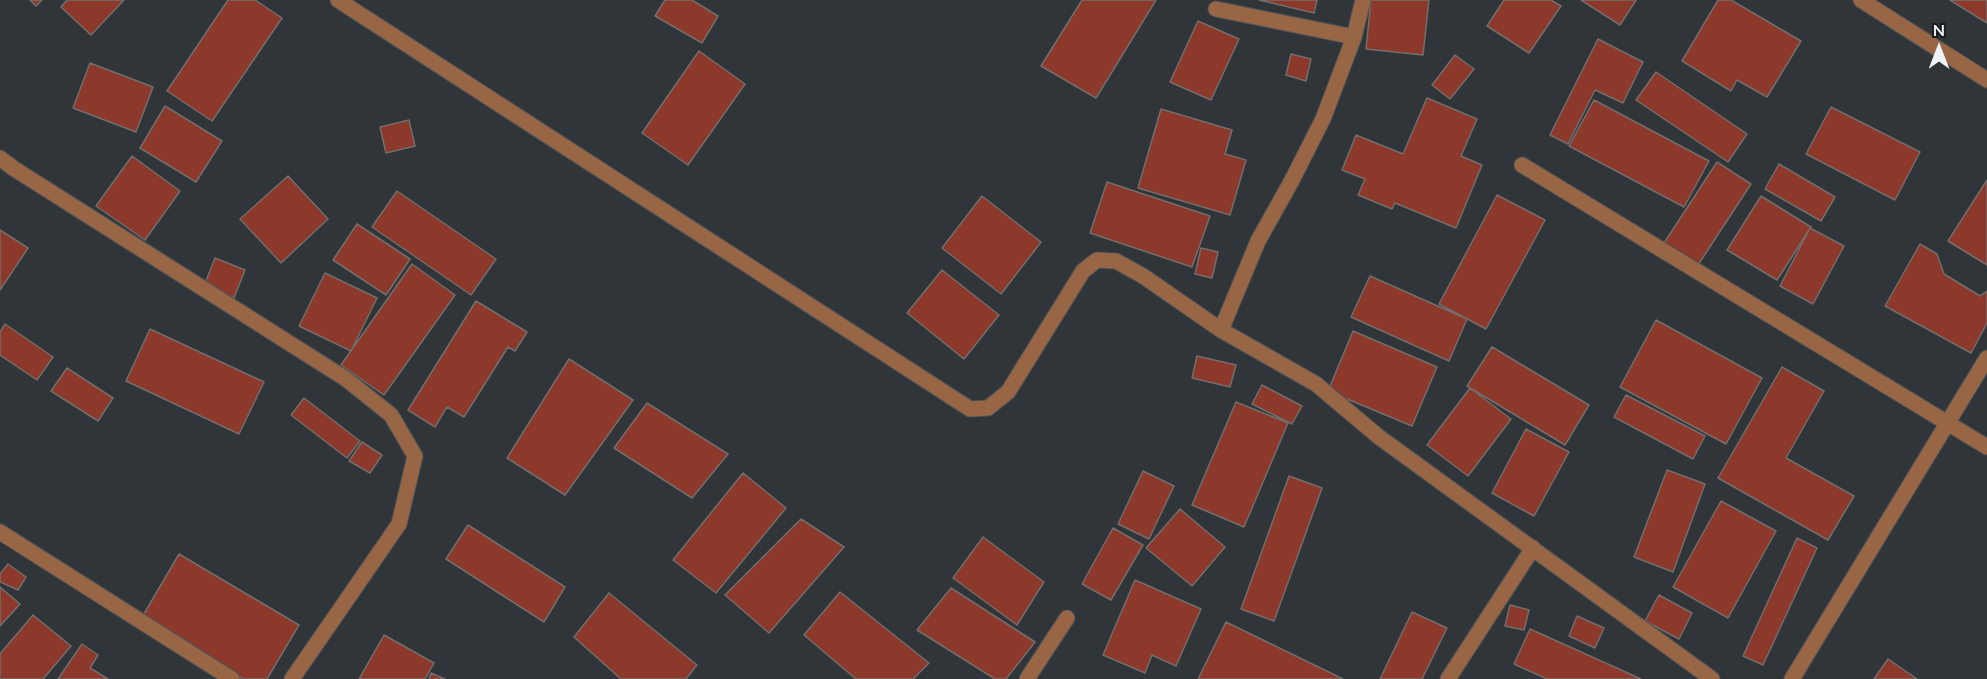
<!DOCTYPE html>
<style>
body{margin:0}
#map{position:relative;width:1987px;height:679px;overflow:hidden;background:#303539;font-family:Lato,sans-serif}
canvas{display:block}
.north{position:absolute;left:1909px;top:18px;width:60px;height:60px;-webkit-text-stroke:4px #1a1c1e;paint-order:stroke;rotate:0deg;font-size:16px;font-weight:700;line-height:24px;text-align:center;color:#f0f3f6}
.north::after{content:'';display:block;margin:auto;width:21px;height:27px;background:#f0f3f6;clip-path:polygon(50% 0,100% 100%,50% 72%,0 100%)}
</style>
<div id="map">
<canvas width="1987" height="679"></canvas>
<div class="north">N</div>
</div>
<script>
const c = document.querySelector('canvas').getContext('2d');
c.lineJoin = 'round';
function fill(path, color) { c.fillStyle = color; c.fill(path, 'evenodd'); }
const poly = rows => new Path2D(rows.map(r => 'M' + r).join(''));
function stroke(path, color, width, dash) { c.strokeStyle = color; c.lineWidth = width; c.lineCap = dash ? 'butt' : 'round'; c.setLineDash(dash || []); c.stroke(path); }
const building = poly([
 [30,0,42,0,36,6,30,0],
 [67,0,124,0,91,35,61,7,67,0],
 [228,0,255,0,282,18,212,121,167,91,228,0],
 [665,0,692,0,718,16,702,43,655,16,665,0],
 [1082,0,1156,0,1096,98,1041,66,1082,0],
 [1259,0,1317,0,1314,13,1259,0],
 [1371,0,1429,0,1423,55,1366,49,1371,0],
 [1504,0,1551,0,1561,6,1529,53,1487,26,1504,0],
 [1581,0,1636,0,1620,25,1581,0],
 [1718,0,1731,0,1801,41,1767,97,1737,80,1731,91,1682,61,1718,0],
 [1950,0,1987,0,1987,23,1950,0],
 [1198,21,1239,39,1211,100,1170,82,1198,21],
 [1598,39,1643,62,1623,103,1595,90,1568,144,1550,135,1598,39],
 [699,51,745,84,688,165,642,133,699,51],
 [1291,54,1311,59,1306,81,1286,75,1291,54],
 [1455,55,1474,69,1450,99,1432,85,1455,55],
 [90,63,153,87,136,132,73,108,90,63],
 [1656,72,1747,134,1728,162,1636,100,1656,72],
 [1427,98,1477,119,1461,156,1482,165,1456,228,1395,203,1392,209,1358,195,1365,179,1342,170,1356,135,1403,154,1427,98],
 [1594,100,1709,161,1684,207,1569,146,1594,100],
 [165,106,222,141,196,182,140,148,165,106],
 [1831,107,1920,152,1895,200,1806,154,1831,107],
 [1161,109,1232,130,1225,154,1246,160,1230,215,1138,188,1161,109],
 [409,120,415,146,386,153,380,127,409,120],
 [132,156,180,191,145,240,96,206,132,156],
 [1717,162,1751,184,1698,265,1664,243,1717,162],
 [1779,164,1835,197,1821,221,1765,189,1779,164],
 [288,176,328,219,281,263,240,219,288,176],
 [1987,180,1987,265,1948,241,1987,180],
 [1107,182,1210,216,1192,267,1090,233,1107,182],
 [397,191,496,259,471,295,372,227,397,191],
 [1497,195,1545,220,1486,329,1439,304,1497,195],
 [982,196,1041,242,1001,294,942,248,982,196],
 [1761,196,1811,227,1777,280,1727,250,1761,196],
 [357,224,410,259,386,295,333,260,357,224],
 [1810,228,1844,246,1813,304,1780,286,1810,228],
 [0,230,28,248,0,290,0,230],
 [1920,244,1937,254,1944,274,1980,296,1987,291,1987,323,1971,353,1885,306,1920,244],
 [1201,248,1218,252,1212,278,1195,274,1201,248],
 [215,258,245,270,234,298,204,286,215,258],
 [412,264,455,295,384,395,341,365,412,264],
 [942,270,999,315,964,359,907,313,942,270],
 [325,273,377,298,351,351,299,326,325,273],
 [1370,276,1467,319,1449,361,1351,317,1370,276],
 [476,301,527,332,515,351,508,347,464,417,447,407,435,427,408,410,476,301],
 [1656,320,1762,378,1726,444,1620,387,1656,320],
 [5,324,53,357,37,380,0,355,0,332,5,324],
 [150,329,264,382,239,434,126,381,150,329],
 [1353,331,1437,367,1412,426,1328,391,1353,331],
 [1492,347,1589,405,1565,445,1467,386,1492,347],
 [1197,356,1236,365,1230,387,1192,378,1197,356],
 [569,359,633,400,565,495,507,458,569,359],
 [1782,367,1824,391,1786,458,1854,496,1828,540,1718,478,1782,367],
 [67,368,113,398,98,421,51,391,67,368],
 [1262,385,1302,406,1292,424,1252,404,1262,385],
 [1470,388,1511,419,1468,476,1427,445,1470,388],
 [1626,395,1705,436,1693,459,1614,417,1626,395],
 [304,398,360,441,347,458,291,415,304,398],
 [1236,402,1288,423,1244,527,1192,505,1236,402],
 [647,403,728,454,692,498,614,448,647,403],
 [1526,429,1569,452,1534,516,1492,493,1526,429],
 [362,442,382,455,370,473,349,461,362,442],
 [1667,470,1705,484,1673,572,1634,557,1667,470],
 [1143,471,1174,486,1149,539,1118,524,1143,471],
 [743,473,786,508,716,593,673,560,743,473],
 [1289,476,1322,488,1274,621,1241,609,1289,476],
 [1721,501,1776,531,1728,618,1673,587,1721,501],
 [1180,509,1225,547,1192,586,1146,548,1180,509],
 [801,519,844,547,769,633,725,595,801,519],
 [468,525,565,587,544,622,446,559,468,525],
 [1113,528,1143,545,1111,600,1082,584,1113,528],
 [983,537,1044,582,1017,625,953,578,983,537],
 [1797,538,1817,548,1763,665,1743,656,1797,538],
 [179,554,299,625,267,679,243,679,141,619,179,554],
 [8,564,26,577,18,590,0,582,0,574,8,564],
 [1135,580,1201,609,1176,666,1152,655,1145,673,1103,655,1135,580],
 [0,587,20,604,0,626,0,587],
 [951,588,1035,642,1006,679,995,679,917,630,951,588],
 [840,592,929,663,913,679,856,679,804,635,840,592],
 [609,593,697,665,686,679,621,679,574,637,609,593],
 [1659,595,1692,613,1679,639,1645,621,1659,595],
 [1510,605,1529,610,1524,630,1505,626,1510,605],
 [1412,612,1447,628,1422,679,1380,679,1412,612],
 [33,615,71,646,43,679,0,679,0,654,33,615],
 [1577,616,1604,628,1595,648,1569,636,1577,616],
 [1226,622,1343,679,1198,679,1226,622],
 [1530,629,1641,679,1547,679,1514,664,1530,629],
 [384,635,434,663,425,679,359,679,384,635],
 [82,644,98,655,90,668,108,679,58,679,82,644],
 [1888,659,1917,679,1874,679,1888,659],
 [431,673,445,679,429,679,431,673]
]);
const minor = poly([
 [338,0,970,409,988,408,1008,392,1083,271,1097,260,1116,261,1143,276,1221,330,1316,384,1379,437,1712,679],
 [1861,0,1987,80],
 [1216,9,1354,37],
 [0,158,13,168,346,379,391,415,415,456,399,524,292,679],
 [1522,165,1987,447],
 [1221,330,1258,241,1291,182,1323,119,1354,37,1363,0],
 [0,532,232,679],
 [1027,679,1067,618],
 [1448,679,1533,548],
 [1792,679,1987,358]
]);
fill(building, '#8c382a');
stroke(building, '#746d6b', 1.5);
stroke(minor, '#4f5357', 17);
stroke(minor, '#986645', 15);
</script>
